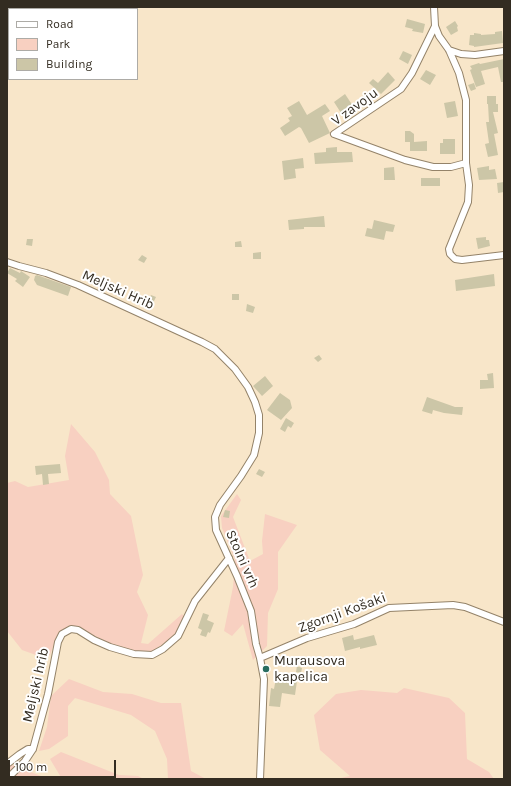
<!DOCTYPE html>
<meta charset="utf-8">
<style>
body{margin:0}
#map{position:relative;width:511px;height:786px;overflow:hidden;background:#f8e6c9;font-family:Karla,sans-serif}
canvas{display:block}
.frame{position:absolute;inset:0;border:8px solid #332c21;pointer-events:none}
.legend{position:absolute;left:8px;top:8px;width:130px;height:72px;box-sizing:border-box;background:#fff;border:1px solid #adaba6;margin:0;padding:5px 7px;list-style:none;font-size:12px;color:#332c21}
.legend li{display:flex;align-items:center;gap:8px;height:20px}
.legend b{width:20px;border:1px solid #adaba6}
.scale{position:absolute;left:8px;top:760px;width:108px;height:18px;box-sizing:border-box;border:2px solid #332c21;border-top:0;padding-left:5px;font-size:12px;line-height:14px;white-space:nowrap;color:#332c21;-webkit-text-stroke:3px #fff;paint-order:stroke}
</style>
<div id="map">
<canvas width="511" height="786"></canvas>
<div class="frame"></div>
<ul class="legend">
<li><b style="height:5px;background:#fff"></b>Road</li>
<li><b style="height:11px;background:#f8d0c1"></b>Park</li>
<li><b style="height:11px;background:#ccc6a7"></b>Building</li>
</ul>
<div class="scale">100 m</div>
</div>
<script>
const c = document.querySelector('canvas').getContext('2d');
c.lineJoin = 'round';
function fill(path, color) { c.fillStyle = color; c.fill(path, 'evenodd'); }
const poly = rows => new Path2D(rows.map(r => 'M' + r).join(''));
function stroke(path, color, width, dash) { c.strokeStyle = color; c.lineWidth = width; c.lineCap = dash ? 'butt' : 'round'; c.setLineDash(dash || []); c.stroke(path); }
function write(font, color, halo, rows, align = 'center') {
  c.font = font + ' Karla,sans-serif'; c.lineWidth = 4; c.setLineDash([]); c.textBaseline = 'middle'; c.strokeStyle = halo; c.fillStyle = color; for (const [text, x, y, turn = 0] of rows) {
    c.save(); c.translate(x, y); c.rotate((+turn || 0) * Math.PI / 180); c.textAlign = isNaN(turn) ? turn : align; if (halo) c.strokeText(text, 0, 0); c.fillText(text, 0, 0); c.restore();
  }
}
const green = poly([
 [71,424,95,452,109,480,110,494,131,516,143,575,137,592,148,615,141,643,148,644,182,614,185,617,177,634,153,651,134,651,111,645,79,627,70,626,61,632,55,641,50,655,36,655,22,650,7,631,7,483,15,481,28,487,69,480,65,456],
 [237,494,241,500,233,517,250,561,263,554,262,541,265,514,297,525,278,552,278,589,268,613,267,646,253,660,243,624,232,636,224,631,233,587,235,560,222,528,221,516],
 [69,679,103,692,132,694,161,703,181,703,191,771,206,779,168,779,167,759,155,731,131,715,75,698,68,706,68,736,49,749,39,751,47,727,51,696],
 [404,688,449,698,465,713,467,759,489,772,494,779,336,779,350,776,320,750,314,715,336,694,361,690,397,693],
 [61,752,119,775,138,776,144,779,62,779,50,759],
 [7,763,41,776,43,779,7,779]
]);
const building = poly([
 [407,19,425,24,423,33,412,31,413,29,405,27],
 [455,21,458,26,457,27,458,31,451,35,446,27],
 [502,31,503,43,474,47,474,46,469,45,470,35,474,35,474,33,481,34,481,35,495,34,495,32],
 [403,51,412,55,408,64,399,59],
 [504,59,504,82,501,82,498,67,481,71,485,84,476,87,470,70,472,69,470,66,479,63,480,64],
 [426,70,436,75,430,85,420,79],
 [388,72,395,80,381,94,369,83,373,79,378,83],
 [474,83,476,89,471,91,468,85],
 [345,94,357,112,353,115,348,108,341,113,334,102],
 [487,96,496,96,496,104,498,104,498,112,493,112,498,133,494,134,498,155,488,157,485,144,489,143,486,122,489,122,488,104,487,104],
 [299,101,307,115,325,104,330,111,322,116,330,133,309,143,301,128,299,127,285,136,280,128,290,121,288,118,292,116,287,108],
 [455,101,458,116,447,118,444,103],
 [405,131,410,131,414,134,414,142,427,141,427,151,410,151,410,142,405,142],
 [443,139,455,139,455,154,440,154,440,143,443,143],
 [337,147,337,152,352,152,353,162,315,164,314,153,326,152,326,148],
 [303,158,304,168,295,169,296,178,284,180,282,161],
 [489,166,489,170,495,169,497,179,479,180,477,168],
 [394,167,395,180,384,180,384,168],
 [421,178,440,178,440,186,421,186],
 [504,182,504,192,498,193,497,183],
 [324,216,325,227,304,227,304,229,289,230,288,220],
 [374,220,395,225,393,232,386,231,384,240,365,236,367,228,372,229],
 [486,237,486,240,489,240,490,246,478,249,476,238],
 [27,239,33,239,32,246,26,245],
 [241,241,242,247,235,247,235,242],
 [261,252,261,259,253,259,253,253],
 [142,255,147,258,144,263,138,260],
 [10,268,20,273,21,271,30,277,23,287,15,281,17,279,7,273],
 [494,274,495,286,456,291,455,280],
 [37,275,71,287,68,296,37,285,34,280,35,276],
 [132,290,138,292,136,297,130,295],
 [232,294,239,294,239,300,232,300],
 [151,295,156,297,153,303,148,301],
 [247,304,255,307,253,313,246,311],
 [319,355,322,359,318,362,314,358],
 [493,373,494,388,480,389,480,380,488,380,487,374],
 [265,376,273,386,262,396,253,386],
 [280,393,290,400,292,408,281,420,267,410],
 [427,397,455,407,463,407,462,415,444,413,433,410,432,414,422,411],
 [286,418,294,423,291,428,288,426,285,432,280,429],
 [60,464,61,473,48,474,49,484,43,485,42,474,36,475,35,466],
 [259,469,265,472,262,477,256,474],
 [225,510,230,511,229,518,223,517],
 [203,613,209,615,207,620,214,623,210,633,208,632,206,637,200,635,202,630,198,628],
 [353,635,354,640,374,635,377,645,360,649,360,647,345,651,342,638],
 [297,666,302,668,301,673,296,672],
 [276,678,297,681,295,695,282,693,280,707,269,706,271,688,274,689]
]);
const street = poly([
 [434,7,435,26,439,36,449,50,459,73,466,100,466,163,469,185,468,202,449,249,450,254,455,259,462,260,504,255],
 [435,26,412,73,401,89,334,134,405,160,433,167,451,167,466,163],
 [449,50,461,54,475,55,504,51],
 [7,262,19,266,46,273,78,285,202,342,215,349,235,369,248,387,255,402,259,415,259,433,254,455,241,476,220,505,215,517,216,530,237,576,251,611,256,644,260,658,264,679,260,779],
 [260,658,307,638,354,624,389,608,453,605,465,607,504,622],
 [7,764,20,754,28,749,33,749],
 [7,779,25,761,33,749,48,694,58,642,62,634,71,629,78,630,94,640,110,647,134,654,152,655,163,649,178,636,195,601,229,558]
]);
const markers = [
 [266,669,4,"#276c5f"]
];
const streetNames = [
 ["V zavoju",355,107,-36],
 ["Meljski Hrib",118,290,24],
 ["Stolni vrh",242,559,66],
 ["Zgornji Košaki",342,613,-20],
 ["Meljski hrib",36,685,-77]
];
const poiNames = [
 ["Murausova",274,661],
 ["kapelica",274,677]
];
fill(green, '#f8d0c1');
fill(building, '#ccc6a7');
stroke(street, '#948369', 8);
stroke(street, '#fff', 6);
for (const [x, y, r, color] of markers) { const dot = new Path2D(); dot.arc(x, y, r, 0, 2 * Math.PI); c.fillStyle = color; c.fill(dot); stroke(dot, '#fff', 1.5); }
write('14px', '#332c21', '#fff', streetNames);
write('14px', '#332c21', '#fff', poiNames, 'left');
</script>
